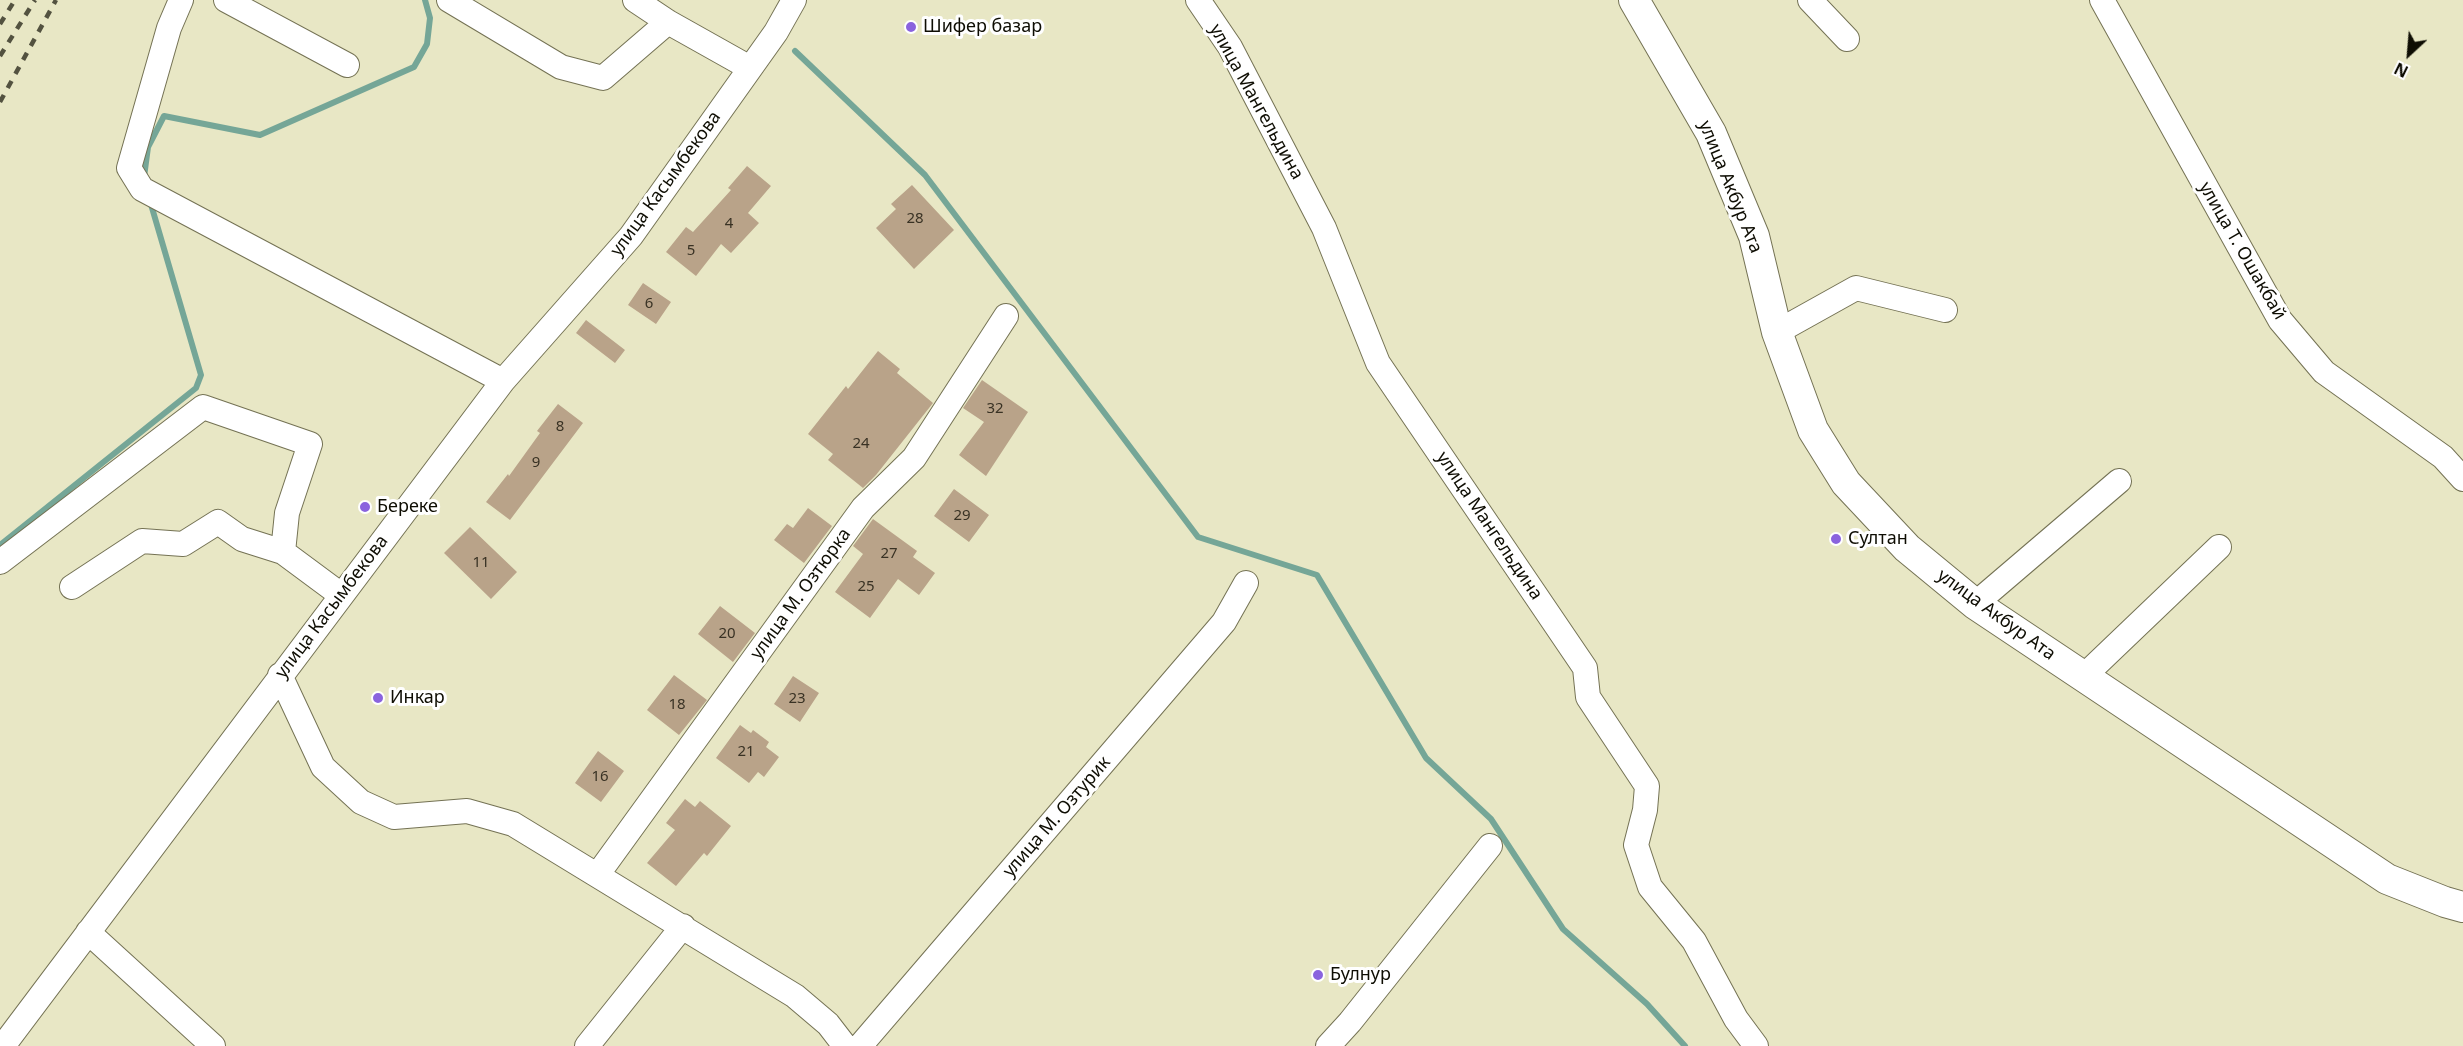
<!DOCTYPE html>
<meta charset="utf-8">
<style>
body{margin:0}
#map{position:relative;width:2463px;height:1046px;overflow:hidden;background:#e8e7c5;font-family:"Noto Sans",sans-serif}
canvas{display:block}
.north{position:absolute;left:2379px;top:24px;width:60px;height:60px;-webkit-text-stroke:4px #fff;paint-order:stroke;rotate:206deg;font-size:16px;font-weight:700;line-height:24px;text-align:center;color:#0e0d03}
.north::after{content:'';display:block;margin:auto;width:21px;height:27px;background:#0e0d03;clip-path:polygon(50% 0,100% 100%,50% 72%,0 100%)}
</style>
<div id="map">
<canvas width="2463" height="1046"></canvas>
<div class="north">N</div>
</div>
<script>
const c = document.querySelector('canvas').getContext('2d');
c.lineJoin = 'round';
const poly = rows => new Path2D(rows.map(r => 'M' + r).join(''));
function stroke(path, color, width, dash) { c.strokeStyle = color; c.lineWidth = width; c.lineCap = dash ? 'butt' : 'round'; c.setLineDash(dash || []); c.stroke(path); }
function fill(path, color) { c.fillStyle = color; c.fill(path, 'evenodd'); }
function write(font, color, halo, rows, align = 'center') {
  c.font = font + ' "Noto Sans",sans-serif'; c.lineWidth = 6; c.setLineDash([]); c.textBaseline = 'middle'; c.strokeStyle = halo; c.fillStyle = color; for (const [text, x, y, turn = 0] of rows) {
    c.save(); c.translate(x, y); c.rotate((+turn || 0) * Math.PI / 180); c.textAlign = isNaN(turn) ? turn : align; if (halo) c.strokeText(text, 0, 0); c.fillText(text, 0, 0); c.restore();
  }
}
const stream = poly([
 [795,51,925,175,1198,537,1317,575,1426,758,1491,819,1563,929,1647,1004,1685,1046],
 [144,177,148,147,164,116,260,135,414,67,427,44,430,18,425,0],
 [0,545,196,388,201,375,150,201]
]);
const building = poly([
 [747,166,771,186,748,213,759,223,731,253,721,244,696,276,666,252,686,227,693,232,731,190,728,188],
 [912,185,954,230,914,269,876,228,896,209,891,204],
 [643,283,671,302,656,324,628,305],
 [586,320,625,350,615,363,576,333],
 [878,351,900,369,897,373,933,403,876,475,863,488,828,460,833,454,808,434,846,386,848,389],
 [982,380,1028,412,986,476,959,455,984,422,963,408],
 [558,404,583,423,510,520,486,502,508,474,509,476,540,433,537,431],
 [954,489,989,515,969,542,934,516],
 [808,508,832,526,804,563,774,540,787,524,793,528],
 [873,519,917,551,913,557,935,573,919,595,898,579,870,618,835,592,863,554,853,546],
 [470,527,517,572,491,599,444,553],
 [720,606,755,633,733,662,698,634],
 [674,675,707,700,679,735,647,710],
 [793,676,819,693,800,722,774,704],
 [740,725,751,733,753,730,769,742,766,747,779,757,764,777,758,772,749,783,716,758],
 [598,751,624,771,601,802,575,783],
 [685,799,695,807,700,801,731,826,707,856,704,853,676,886,647,863,675,830,666,823]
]);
const minor = poly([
 [181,0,169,28,129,168,142,189,503,381],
 [226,0,347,65],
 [449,0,561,67,603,78,668,22],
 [635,0,668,22,750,68],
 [1198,0,1230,47,1324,228,1378,363,1585,668,1588,697,1647,786,1645,810,1636,845,1650,887,1694,941,1736,1019,1756,1046],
 [1810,0,1847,39],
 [2102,0,2280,320,2324,372,2443,457,2463,479],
 [1777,332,1856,288,1945,310],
 [0,562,203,407,310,444,287,513,283,552],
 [72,587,142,541,183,544,218,522,242,539,283,552,341,595],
 [1975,604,2119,481],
 [280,675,323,767,361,802,394,817,467,811,513,824,795,996,828,1024,845,1046],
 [2083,677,2219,547],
 [598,874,863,508,914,458,1006,316],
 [88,932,213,1046],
 [3,1046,503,381,631,236,776,32,794,0],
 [587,1046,683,926],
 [860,1046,1224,622,1246,583],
 [1328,1046,1350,1022,1490,846]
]);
const major = poly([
 [1634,0,1711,133,1754,236,1777,332,1813,430,1846,483,1907,548,1975,604,2387,879,2445,902,2463,907]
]);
const rail = poly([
 [0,24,15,0],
 [0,56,35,0],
 [0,102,56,0]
]);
const markers = [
 [911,27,6,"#8a63de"],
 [365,507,6,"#8a63de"],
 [1836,539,6,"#8a63de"],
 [378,698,6,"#8a63de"],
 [1318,975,6,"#8a63de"]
];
const numberNames = [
 ["28",915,219],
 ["4",729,224],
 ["5",691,251],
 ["6",649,304],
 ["32",995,409],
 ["8",560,427],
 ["24",861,444],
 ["9",536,463],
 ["29",962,516],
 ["27",889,554],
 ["11",481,563],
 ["25",866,587],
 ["20",727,634],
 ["23",797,699],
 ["18",677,705],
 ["21",746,752],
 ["16",600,777]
];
const poiNames = [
 ["Шифер базар",923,27],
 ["Береке",377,507],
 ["Султан",1848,539],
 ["Инкар",390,698],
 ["Булнур",1330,975]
];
const streetNames = [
 ["улица Мангельдина",1256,102,61],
 ["улица Касымбекова",666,184,-54],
 ["улица Акбур Ата",1730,187,68],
 ["улица Т. Ошакбай",2242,251,60],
 ["улица Мангельдина",1489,526,56],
 ["улица М. Озтюрка",801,594,-54],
 ["улица Касымбекова",332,607,-53],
 ["улица Акбур Ата",1996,615,36],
 ["улица М. Озтурик",1057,817,-49]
];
stroke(stream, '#75a697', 6);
fill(building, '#b9a389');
stroke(minor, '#747254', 26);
stroke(major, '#747254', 32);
stroke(minor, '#fff', 24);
stroke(major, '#fff', 30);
stroke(rail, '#535240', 4.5, [8, 8]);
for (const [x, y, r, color] of markers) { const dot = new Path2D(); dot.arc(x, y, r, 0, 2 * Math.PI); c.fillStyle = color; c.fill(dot); stroke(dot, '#fff', 2); }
write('15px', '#393224', null, numberNames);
write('18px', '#0e0d03', '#fff', poiNames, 'left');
write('18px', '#0e0d03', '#fff', streetNames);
</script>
